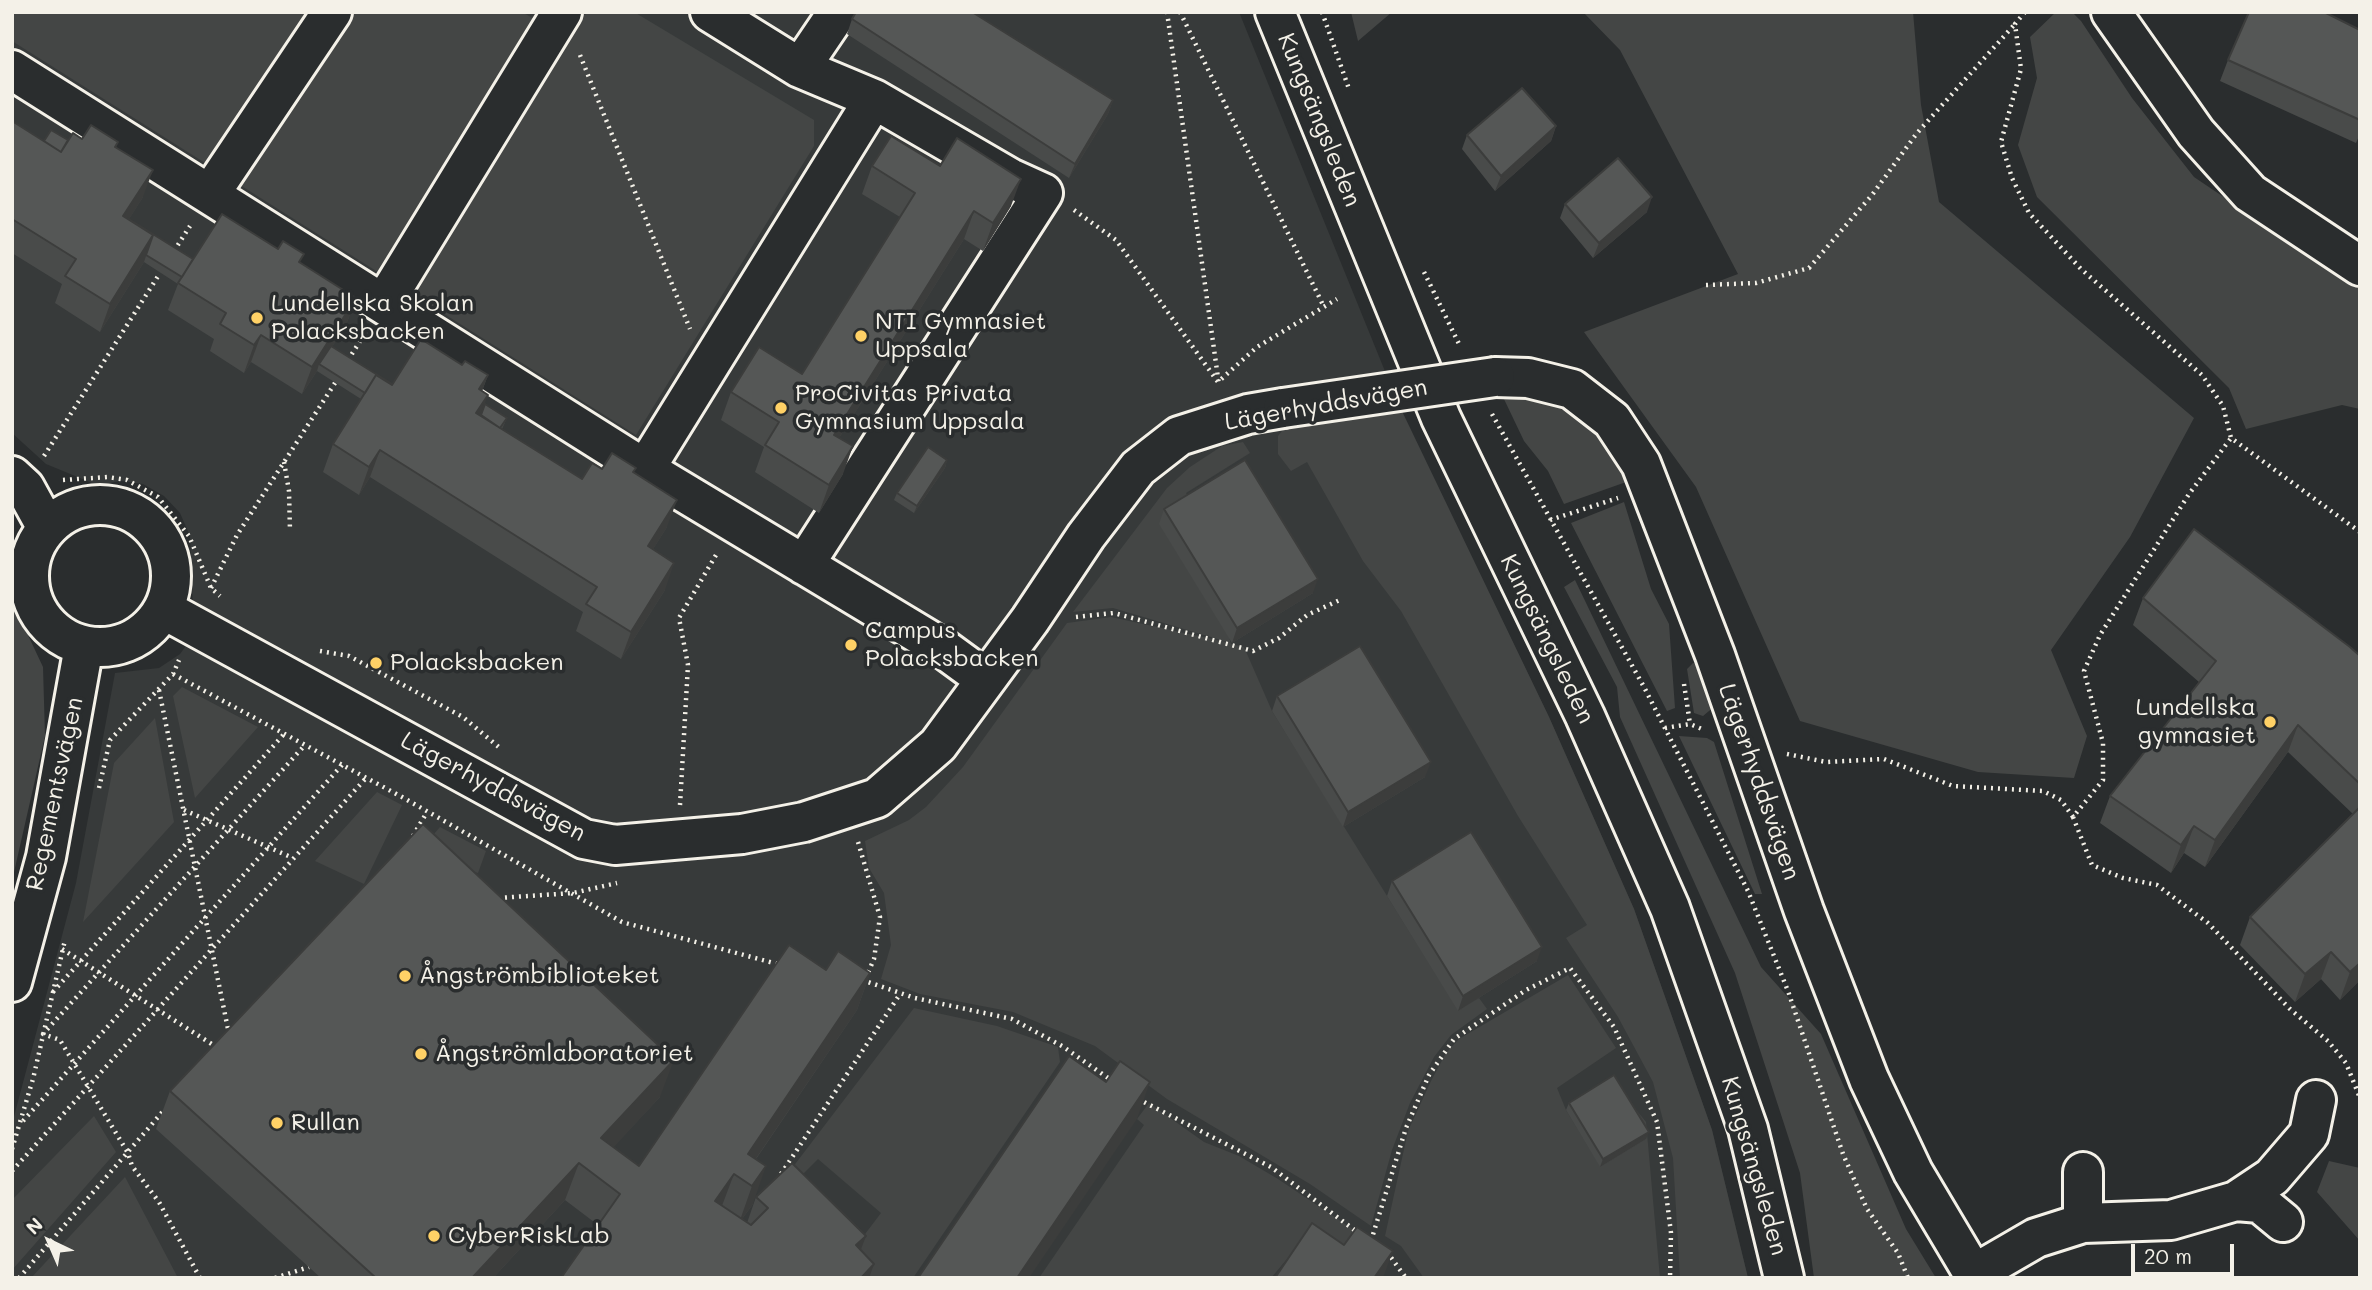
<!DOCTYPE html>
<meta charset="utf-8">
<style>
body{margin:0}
#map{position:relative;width:2372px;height:1290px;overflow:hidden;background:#2a2d2e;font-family:Mali,sans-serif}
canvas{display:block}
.frame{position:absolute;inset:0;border:14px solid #f4f1e8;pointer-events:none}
.north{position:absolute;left:14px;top:1206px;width:70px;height:70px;-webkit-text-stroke:5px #2a2d2e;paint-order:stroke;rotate:316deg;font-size:19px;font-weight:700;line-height:28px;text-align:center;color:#f4f1e8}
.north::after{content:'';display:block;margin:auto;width:24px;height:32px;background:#f4f1e8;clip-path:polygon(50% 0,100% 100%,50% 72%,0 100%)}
.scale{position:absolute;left:2131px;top:1244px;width:103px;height:32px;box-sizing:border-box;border:4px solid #f4f1e8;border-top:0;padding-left:9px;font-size:21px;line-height:24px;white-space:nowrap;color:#f4f1e8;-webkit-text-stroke:5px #2a2d2e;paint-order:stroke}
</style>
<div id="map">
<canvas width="2372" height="1290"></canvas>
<div class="frame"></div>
<div class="north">N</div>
<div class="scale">20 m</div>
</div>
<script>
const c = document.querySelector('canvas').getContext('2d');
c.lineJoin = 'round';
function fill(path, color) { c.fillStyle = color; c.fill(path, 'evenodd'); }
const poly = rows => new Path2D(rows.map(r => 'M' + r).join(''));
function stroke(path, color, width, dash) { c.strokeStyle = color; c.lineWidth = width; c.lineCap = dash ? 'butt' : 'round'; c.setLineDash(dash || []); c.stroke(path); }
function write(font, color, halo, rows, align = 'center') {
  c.font = font + ' Mali,sans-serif'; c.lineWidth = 7; c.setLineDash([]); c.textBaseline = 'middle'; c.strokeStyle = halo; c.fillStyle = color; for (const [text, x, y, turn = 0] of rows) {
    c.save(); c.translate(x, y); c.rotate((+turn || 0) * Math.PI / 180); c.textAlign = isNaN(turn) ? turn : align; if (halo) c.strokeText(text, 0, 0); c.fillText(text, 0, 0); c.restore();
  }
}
const built = poly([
 [12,12,1239,12,1404,418,1549,717,1634,909,1712,1130,1748,1278,12,1278,12,1124,76,883,115,673,159,668,180,654,194,635,190,536,180,513,164,496,143,484,121,481,97,485,46,464,12,433]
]);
const green = poly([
 [12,12,522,12,551,29,591,12,634,12,814,120,814,146,636,435,12,41],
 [1351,12,1392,12,1358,41],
 [1583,12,1913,12,1921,105,1939,202,2194,418,2130,537,2051,650,2087,736,2074,778,1978,772,1800,721,1696,487,1584,332,1738,274,1620,50],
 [2056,12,2072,12,2081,21,2132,98,2194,177,2360,289,2360,409,2342,405,2246,429,2229,388,2037,197,2018,145,2037,78,2030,37],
 [1503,397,1536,397,1582,417,1612,448,1629,481,1564,504,1548,471,1524,441],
 [1400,407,1549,717,1634,909,1712,1130,1748,1278,1680,1278,1673,1158,1653,1082,1618,1017,1566,938,1587,925,1518,816,1401,611,1363,561,1307,462,1291,471,1278,454,1278,436,1290,421],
 [1243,442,1250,453,1186,493,1192,503,1231,644,1244,647,1272,711,1458,1010,1479,998,1487,1009,1451,1035,1434,1057,1410,1103,1392,1150,1371,1226,1310,1184,1167,1099,1095,1046,1013,1012,920,994,881,979,891,945,884,893,869,868,865,841,909,820,926,807,963,767,1067,623,1111,617,1231,643,1113,608,1073,612,1167,488,1190,467,1222,446],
 [1624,502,1651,589,1669,624,1675,708,1667,711,1571,523],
 [1575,580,1761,967,1821,1034,1906,1229,1936,1278,1814,1278,1800,1173,1735,973,1620,717,1617,687,1564,587],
 [12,601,43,667,45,736,12,881],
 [1693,663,1701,665,1715,706,1703,716,1694,713,1687,669],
 [182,687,258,727,195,798,173,696],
 [155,718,174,822,83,922,114,763],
 [1679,736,1707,738,1714,742,1762,894,1755,894],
 [377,792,402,805,364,884,315,861],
 [440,827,486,851,478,873,416,855],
 [1568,975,1616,1048,1557,1088,1566,1110,1600,1166,1630,1113,1637,1111,1646,1122,1660,1278,1424,1278,1401,1246,1385,1236,1408,1131,1431,1081,1446,1053,1459,1039],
 [914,1008,997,1026,1058,1047,1060,1062,913,1278,847,1278,856,1246,881,1213,818,1159,790,1187,783,1180],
 [1149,1103,1204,1142,1239,1156,1278,1179,1363,1236,1344,1264,1309,1233,1271,1278,1039,1278,1144,1125,1137,1119],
 [94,1116,116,1152,12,1270,12,1200],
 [2329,1161,2360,1168,2360,1241,2317,1192],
 [125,1177,178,1278,31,1278]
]);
const path = poly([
 [1167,12,1219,385],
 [1180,12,1324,307],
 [1322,12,1349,89],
 [2025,12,2015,24,2021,69,2001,142,2012,178,2029,213,2081,269,2202,375,2223,406,2231,438,2360,532],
 [580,55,690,329],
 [1074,210,1116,240,1218,382,1257,347,1337,299],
 [174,251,190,226],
 [1424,272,1460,346],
 [1706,285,1756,283,1809,268,1872,195,1917,133,2015,24],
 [348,360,364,335],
 [1492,414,1644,687,1748,891,1788,991,1843,1154,1867,1209,1898,1253,1908,1278],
 [44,456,160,273],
 [284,462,289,491,290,531],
 [63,480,108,477,127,480,158,497,189,536,211,588,220,596],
 [1550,520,1618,498],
 [211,588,237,535,335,383],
 [1076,617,1114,613,1253,651,1279,638,1307,615,1342,599],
 [320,651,349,656,463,717,501,749],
 [173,674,402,797,622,922,781,965],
 [1684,684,1690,724],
 [159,690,229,1034],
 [1665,728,1690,724,1702,729],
 [1787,754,1826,762,1884,759,1953,786,2043,791,2061,800,2073,817,2103,780,2103,743,2084,671,2100,635,2189,494,2231,438],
 [99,788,110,740,173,674,179,660],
 [680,805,688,665,679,618,716,555],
 [184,810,293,858],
 [2073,817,2092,865,2123,878,2157,885,2208,923,2290,1009,2328,1041,2346,1063,2360,1098],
 [413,836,427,812],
 [858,842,880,917,874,959,867,975],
 [498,898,573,893,617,883],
 [62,949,218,1048],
 [862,980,915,998,1012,1019,1062,1046,1111,1080],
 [53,992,284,734],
 [1138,1099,1271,1167,1357,1232],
 [23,1121,342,765],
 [12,1149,33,1079,65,940],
 [12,1171,366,778],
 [781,1174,900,994],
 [1371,1241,1406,1128,1429,1075,1454,1039,1526,990,1570,968,1614,1027,1657,1122,1671,1233,1670,1278],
 [1387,1252,1406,1278],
 [19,1278,165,1109],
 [200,1278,159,1202,132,1166,128,1153,60,1040,43,1034,305,745],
 [275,1278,309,1267]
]);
const minor = poly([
 [2111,12,2196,133,2250,193,2360,266],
 [800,68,838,12],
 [12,70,645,469,944,649,985,679],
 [210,194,332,12],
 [384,303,562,12],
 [1495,377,1528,378,1572,389,1612,420,1641,464,1715,655,1804,911,1869,1079,1913,1172,1976,1278],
 [645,469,874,99,800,68,710,12],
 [12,476,25,488,47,528],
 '29 576a71 71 0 1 1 142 0a71 71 0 1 1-142 0Z',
 [804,565,1043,193,1010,178,874,99],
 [163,609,584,839,615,845,742,834,804,822,877,798,938,745,1030,620,1086,536,1138,468,1179,436,1248,414,1283,408],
 [12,982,46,857,84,646],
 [2236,1201,2272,1177,2309,1134,2316,1100],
 [2083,1223,2171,1220,2236,1201,2260,1203,2283,1222],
 [1974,1274,2036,1238,2083,1223,2083,1172]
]);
const major = poly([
 [1275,12,1441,418,1585,716,1670,908,1748,1129,1784,1278]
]);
const minorBridge = poly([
 [1283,408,1495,377]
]);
const wall = poly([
 [852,19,1113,100,1108,114,1069,178,847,34],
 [2360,30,2360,134,2356,143,2220,81,2228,60],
 [12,121,44,141,82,139,118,142,116,147,143,197,129,219,193,259,301,263,356,298,346,325,332,347,392,384,462,365,488,375,482,391,485,404,507,418,502,429,582,479,602,469,634,473,667,527,653,549,665,590,621,659,576,631,583,612,370,477,359,495,323,472,333,444,361,399,317,371,302,394,251,362,244,373,210,351,214,339,168,310,178,284,144,262,100,332,55,303,62,284,12,253],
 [1556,126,1551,141,1495,191,1462,149,1467,135],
 [872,166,940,166,1011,206,983,251,964,239,839,438,843,474,819,513,755,472,764,447,721,420,731,392,802,374,900,217,862,194],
 [1565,204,1647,212,1593,258,1560,218],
 [947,460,945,468,914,513,894,500,897,493],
 [1164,509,1313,593,1232,643,1159,524],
 [2143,598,2360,656,2360,980,2340,1000,2321,979,2295,1002,2240,945,2250,917,2353,814,2288,752,2205,867,2184,853,2171,873,2100,823,2110,796,2199,682,2133,625],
 [1277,696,1425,777,1343,827,1272,711],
 [1392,881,1537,961,1458,1011,1387,896],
 [826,970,870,973,857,1010,756,1159,753,1204,742,1219,747,1223,756,1197,866,1236,598,1225,565,1200,493,1278,321,1278,156,1129,170,1091,660,1097,613,1147,639,1166],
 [1569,1103,1646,1139,1600,1167,1566,1110]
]);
const shadedWall = poly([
 [1113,100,1108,114,1069,178,1075,164],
 [1556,126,1551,141,1495,191,1501,176],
 [153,170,143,197,118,237,123,216],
 [1021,179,1011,206,983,251,993,223],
 [1652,197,1647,212,1593,258,1599,243],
 [974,211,964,239,824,462,834,435],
 [153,235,144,262,100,332,110,304],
 [356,298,346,325,321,365,319,364,317,371,302,394,312,367],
 [261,335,251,362,244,373,254,345],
 [488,375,478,402,479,389],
 [488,395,478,422,476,413],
 [853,446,843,474,819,513,829,485],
 [380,450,370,477,359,495,369,467],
 [947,460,945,468,914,513,917,506],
 [677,500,667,527,638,573,648,546],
 [674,563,665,590,621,659,631,632],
 [1318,579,1313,593,1232,643,1237,628],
 [2298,725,2288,752,2205,867,2215,840],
 [1431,762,1425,777,1343,827,1348,812],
 [2194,826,2184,853,2171,873,2181,845],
 [1542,947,1537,961,1458,1011,1463,996],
 [2331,952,2321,979,2295,1002,2305,974],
 [2360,963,2360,980,2340,1000,2350,972],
 [870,973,857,1010,742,1179,748,1154],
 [674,1060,660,1097,591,1172,601,1138],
 [1150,1082,1137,1119,1029,1278,1017,1278],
 [1649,1132,1646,1139,1600,1167,1603,1159],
 [579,1163,565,1200,493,1278,472,1278],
 [766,1166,753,1204,739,1223,752,1186],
 [734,1174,720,1211,715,1201],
 [866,1236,852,1273,856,1245],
 [1393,1251,1383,1278,1374,1278],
 [874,1264,869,1278,861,1278]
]);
const building = poly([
 [856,12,972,12,1113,100,1075,164,852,19,856,12],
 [2249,12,2324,12,2360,30,2360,120,2228,60,2249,12],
 [1522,88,1556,126,1501,176,1467,135,1522,88],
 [12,121,61,152,73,133,82,139,91,125,118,142,115,147,153,170,123,216,153,235,110,304,65,276,76,259,12,219,12,121],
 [51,130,68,140,61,152,44,141,51,130],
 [891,136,940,166,957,138,1021,179,993,223,974,211,834,435,853,446,829,485,765,445,779,422,731,392,759,347,802,374,850,297,915,193,872,166,891,136],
 [1618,158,1652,197,1599,243,1565,204,1618,158],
 [222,214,278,249,283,241,304,254,299,262,356,298,312,367,261,335,254,345,220,324,226,313,178,283,222,214],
 [127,218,193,259,182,277,146,255,153,235,127,218],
 [421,339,462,365,465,361,488,375,479,389,488,395,476,413,582,479,592,463,602,469,612,453,636,468,633,472,677,500,648,546,674,563,631,632,586,604,597,587,380,450,369,467,333,444,376,375,392,385,421,339],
 [331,346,392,384,392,385,376,375,365,393,319,364,331,346],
 [485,404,507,418,500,428,481,415,485,404],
 [928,447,947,460,917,506,897,493,928,447],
 [1245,460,1318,579,1237,628,1164,509,1245,460],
 [2194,529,2350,647,2360,656,2360,784,2298,725,2215,840,2194,826,2181,845,2110,796,2216,661,2143,598,2194,529],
 [1360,646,1431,762,1348,812,1277,696,1360,646],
 [2360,807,2360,963,2350,972,2331,952,2305,974,2250,917,2360,807],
 [423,824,674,1060,601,1138,639,1166,789,945,826,970,838,951,870,973,748,1154,766,1166,752,1186,734,1174,715,1201,751,1225,768,1208,756,1197,792,1163,866,1236,856,1245,874,1264,861,1278,561,1278,620,1194,579,1163,472,1278,376,1278,170,1091,423,824],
 [1471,832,1542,947,1463,996,1392,881,1471,832],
 [1069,1056,1106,1082,1120,1061,1150,1082,1017,1278,918,1278,1069,1056],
 [1614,1075,1649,1132,1603,1159,1569,1103,1614,1075],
 [1312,1223,1344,1245,1357,1227,1393,1251,1374,1278,1275,1278,1312,1223]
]);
const markers = [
 [257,318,7,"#ffd166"],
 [861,336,7,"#ffd166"],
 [781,408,7,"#ffd166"],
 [851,645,7,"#ffd166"],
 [376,663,7,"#ffd166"],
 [2270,722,7,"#ffd166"],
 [405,976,7,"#ffd166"],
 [421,1054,7,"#ffd166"],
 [277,1123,7,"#ffd166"],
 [434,1236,7,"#ffd166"]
];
const streetNames = [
 ["Kungsängsleden",1319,120,68],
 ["Lägerhyddsvägen",1326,405,-10],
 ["Kungsängsleden",1547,639,64],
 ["Lägerhyddsvägen",1759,782,71],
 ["Lägerhyddsvägen",493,787,28],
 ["Regementsvägen",55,794,-78],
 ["Kungsängsleden",1754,1166,74]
];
const poiNames = [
 ["Lundellska Skolan",271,304],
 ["Polacksbacken",271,332],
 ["NTI Gymnasiet",875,322],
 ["Uppsala",875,350],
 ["ProCivitas Privata",795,394],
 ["Gymnasium Uppsala",795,422],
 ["Campus",865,631],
 ["Polacksbacken",865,659],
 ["Polacksbacken",390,663],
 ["Lundellska",2256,708,"right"],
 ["gymnasiet",2256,736,"right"],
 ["Ångströmbiblioteket",419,976],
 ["Ångströmlaboratoriet",435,1054],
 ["Rullan",291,1123],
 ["CyberRiskLab",448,1236]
];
fill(built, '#373a3a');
fill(green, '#444645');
stroke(minor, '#f4f1e8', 44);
stroke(major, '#f4f1e8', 44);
stroke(path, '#f4f1e8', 4.5, [2, 5]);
stroke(minor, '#2a2d2e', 38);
stroke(major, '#2a2d2e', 38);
stroke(minorBridge, '#f4f1e8', 44, []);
stroke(minorBridge, '#2a2d2e', 38);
fill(wall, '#494b4a');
fill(shadedWall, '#3c3d3c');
fill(building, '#555756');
stroke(building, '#3c3d3c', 2);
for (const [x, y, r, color] of markers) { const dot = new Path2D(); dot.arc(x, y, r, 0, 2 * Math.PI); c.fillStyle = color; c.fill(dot); stroke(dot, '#2a2d2e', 2.5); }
write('24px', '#f4f1e8', '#2a2d2e', streetNames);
write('24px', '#f4f1e8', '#2a2d2e', poiNames, 'left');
</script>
